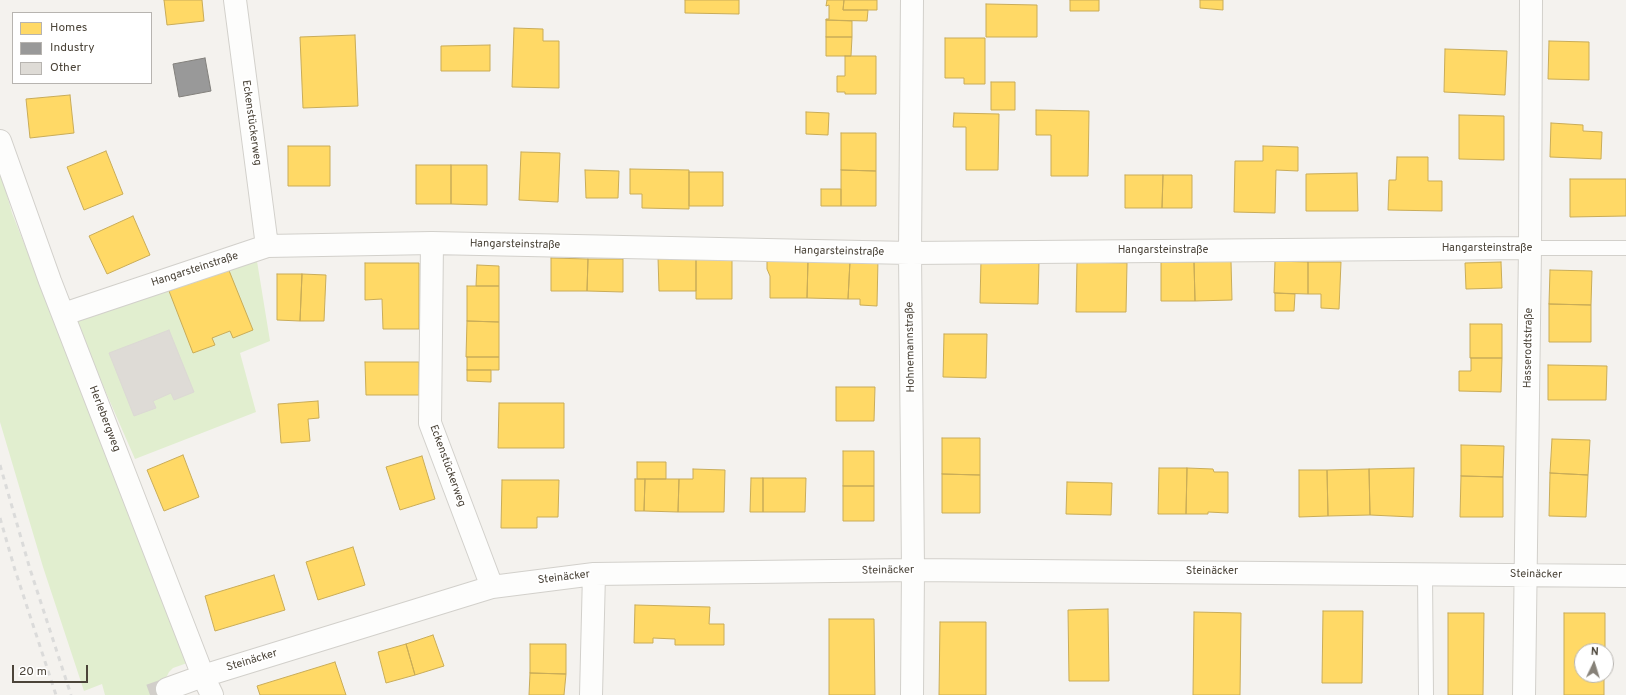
<!DOCTYPE html>
<meta charset="utf-8">
<style>
body{margin:0}
#map{position:relative;width:1626px;height:695px;overflow:hidden;background:#f4f2ee;font-family:Overpass,sans-serif}
canvas{display:block}
.legend{position:absolute;left:12px;top:12px;width:140px;height:72px;box-sizing:border-box;background:#fff;border:1px solid #b7b4b0;margin:0;padding:5px 7px;list-style:none;font-size:12px;color:#4b4439}
.legend li{display:flex;align-items:center;gap:8px;height:20px}
.legend b{width:20px;border:1px solid #b7b4b0}
.north{position:absolute;left:1574px;top:643px;width:40px;height:40px;box-sizing:border-box;background:#fff;border:1px solid #b7b4b0;border-radius:50%;rotate:4deg;font-size:11px;font-weight:700;line-height:16px;text-align:center;color:#4b4439}
.north::after{content:'';display:block;margin:auto;width:14px;height:18px;background:#868178;clip-path:polygon(50% 0,100% 100%,50% 72%,0 100%)}
.scale{position:absolute;left:12px;top:665px;width:76px;height:18px;box-sizing:border-box;border:2px solid #4b4439;border-top:0;padding-left:5px;font-size:12px;line-height:14px;white-space:nowrap;color:#4b4439;-webkit-text-stroke:3px #fff;paint-order:stroke}
</style>
<div id="map">
<canvas width="1626" height="695"></canvas>
<ul class="legend">
<li><b style="height:11px;background:#ffd966"></b>Homes</li>
<li><b style="height:11px;background:#999"></b>Industry</li>
<li><b style="height:11px;background:#dedbd6"></b>Other</li>
</ul>
<div class="north">N</div>
<div class="scale">20 m</div>
</div>
<script>
const c = document.querySelector('canvas').getContext('2d');
c.lineJoin = 'round';
function fill(path, color) { c.fillStyle = color; c.fill(path, 'evenodd'); }
const poly = rows => new Path2D(rows.map(r => 'M' + r).join(''));
function stroke(path, color, width, dash) { c.strokeStyle = color; c.lineWidth = width; c.lineCap = dash ? 'butt' : 'round'; c.setLineDash(dash || []); c.stroke(path); }
function write(font, color, halo, rows, align = 'center') {
  c.font = font + ' Overpass,sans-serif'; c.lineWidth = 4; c.setLineDash([]); c.textBaseline = 'middle'; c.strokeStyle = halo; c.fillStyle = color; for (const [text, x, y, turn = 0] of rows) {
    c.save(); c.translate(x, y); c.rotate((+turn || 0) * Math.PI / 180); c.textAlign = isNaN(turn) ? turn : align; if (halo) c.strokeText(text, 0, 0); c.fillText(text, 0, 0); c.restore();
  }
}
const green = poly([
 [0,170,12,213,190,662,173,668,169,672,165,680,174,695,105,695,102,684,84,691,43,567,0,422],
 [256,255,270,341,240,353,256,412,135,459,73,317]
]);
const homes = poly([
 [164,0,202,0,204,21,167,25,164,0],
 [685,0,739,0,739,14,685,13,685,0],
 [827,0,844,0,843,10,868,10,867,21,826,20,826,19,829,19,829,5,826,6,827,0],
 [844,0,877,0,877,10,843,10,844,0],
 [1070,0,1099,0,1099,11,1070,11,1070,0],
 [1200,0,1223,0,1223,10,1200,8,1200,0],
 [986,4,1037,5,1037,37,986,37,986,4],
 [826,20,852,21,852,37,826,37,826,20],
 [514,28,543,29,543,41,559,41,559,88,512,87,514,28],
 [355,35,358,106,303,108,300,37,355,35],
 [826,37,852,37,851,56,826,56,826,37],
 [945,38,985,38,985,84,964,84,964,78,945,78,945,38],
 [1549,41,1589,42,1589,80,1548,79,1549,41],
 [490,45,490,71,441,71,441,46,490,45],
 [1445,49,1507,51,1505,95,1444,92,1445,49],
 [845,56,876,56,876,94,845,94,845,92,837,92,837,76,845,76,845,56],
 [991,82,1015,82,1015,110,991,110,991,82],
 [70,95,74,133,30,138,26,99,70,95],
 [1036,110,1089,111,1088,176,1051,176,1051,135,1036,135,1036,110],
 [806,112,829,113,828,135,806,134,806,112],
 [954,113,999,114,998,170,966,170,966,127,953,127,954,113],
 [1459,115,1504,116,1504,160,1459,159,1459,115],
 [1551,123,1583,125,1583,131,1602,132,1601,159,1550,157,1551,123],
 [841,133,876,133,876,171,841,170,841,133],
 [288,146,330,146,330,186,288,186,288,146],
 [1263,146,1298,147,1298,171,1276,170,1275,213,1234,212,1235,161,1263,161,1263,146],
 [106,151,123,194,84,210,67,167,106,151],
 [521,152,560,153,558,202,519,200,521,152],
 [1397,157,1428,157,1428,181,1442,181,1442,211,1388,210,1389,180,1396,180,1397,157],
 [416,165,451,165,451,204,416,204,416,165],
 [451,165,487,165,487,205,451,204,451,165],
 [630,169,689,170,689,209,642,208,642,194,630,194,630,169],
 [585,170,619,171,618,198,586,198,585,170],
 [841,170,876,171,876,206,841,206,841,170],
 [689,172,723,172,723,206,689,206,689,172],
 [1357,173,1358,211,1306,211,1306,174,1357,173],
 [1125,175,1163,175,1162,208,1125,208,1125,175],
 [1163,175,1192,175,1192,208,1162,208,1163,175],
 [1570,179,1626,179,1626,216,1570,217,1570,179],
 [821,189,841,189,841,206,821,206,821,189],
 [133,216,150,255,107,274,89,236,133,216],
 [658,257,696,257,696,291,659,291,658,257],
 [696,257,732,257,732,299,696,299,696,257],
 [551,258,588,259,587,291,551,291,551,258],
 [588,259,623,259,623,292,587,291,588,259],
 [767,259,808,260,807,298,770,298,770,276,767,269,767,259],
 [878,259,877,306,860,305,860,299,848,299,850,261,878,259],
 [808,260,850,261,848,299,807,298,808,260],
 [981,260,1039,261,1038,304,980,303,981,260],
 [1231,261,1232,300,1195,301,1194,262,1231,261],
 [1275,261,1308,262,1308,294,1274,293,1275,261],
 [1077,262,1127,263,1126,312,1076,312,1077,262],
 [1161,262,1194,262,1195,301,1161,301,1161,262],
 [1308,262,1341,262,1339,309,1321,308,1321,294,1308,294,1308,262],
 [1501,262,1502,288,1466,289,1465,263,1501,262],
 [365,263,419,263,419,329,383,329,382,299,365,300,365,263],
 [477,265,499,266,499,286,476,286,477,265],
 [228,268,253,330,233,338,230,331,212,338,215,345,193,353,169,291,228,268],
 [1550,270,1592,271,1591,305,1549,304,1550,270],
 [277,274,302,274,300,321,277,320,277,274],
 [302,274,326,275,324,321,300,321,302,274],
 [467,286,499,286,499,322,467,321,467,286],
 [1275,293,1295,294,1294,311,1275,311,1275,293],
 [1549,304,1591,305,1591,342,1549,342,1549,304],
 [467,321,499,322,499,357,466,357,467,321],
 [1470,324,1502,324,1502,358,1470,358,1470,324],
 [944,334,987,334,986,378,943,377,944,334],
 [467,357,499,357,499,370,467,370,467,357],
 [1471,358,1502,358,1501,392,1459,391,1459,371,1471,371,1471,358],
 [365,362,419,362,419,395,366,395,365,362],
 [1548,365,1607,366,1606,400,1548,400,1548,365],
 [467,370,491,370,491,382,467,381,467,370],
 [836,387,875,387,874,421,836,421,836,387],
 [318,401,319,418,308,419,310,441,281,443,278,404,318,401],
 [499,403,564,403,564,448,498,448,499,403],
 [942,438,980,438,980,475,942,474,942,438],
 [1552,439,1590,440,1588,475,1550,473,1552,439],
 [1461,445,1504,446,1503,477,1461,476,1461,445],
 [843,451,874,451,874,486,843,486,843,451],
 [183,455,199,497,164,511,147,470,183,455],
 [422,456,435,499,400,510,386,467,422,456],
 [637,462,666,462,666,479,637,479,637,462],
 [1159,468,1187,468,1186,514,1158,514,1159,468],
 [1187,468,1213,469,1214,472,1228,472,1228,513,1208,512,1208,514,1186,514,1187,468],
 [1414,468,1413,517,1370,515,1369,469,1414,468],
 [693,469,725,470,724,512,678,512,679,479,693,479,693,469],
 [1369,469,1370,515,1328,516,1327,470,1369,469],
 [1299,470,1327,470,1328,516,1299,517,1299,470],
 [1550,473,1588,475,1586,517,1549,516,1550,473],
 [942,474,980,475,980,513,942,513,942,474],
 [1461,476,1503,477,1503,517,1460,517,1461,476],
 [751,478,763,478,763,512,750,512,751,478],
 [763,478,806,478,805,512,763,512,763,478],
 [635,479,645,479,644,511,635,511,635,479],
 [645,479,679,479,678,512,644,511,645,479],
 [502,480,559,480,558,517,537,517,537,528,501,528,502,480],
 [1067,482,1112,483,1111,515,1066,514,1067,482],
 [843,486,874,486,874,521,843,521,843,486],
 [353,547,365,585,318,600,306,562,353,547],
 [274,575,285,610,215,631,205,596,274,575],
 [635,605,710,607,709,624,724,624,724,645,675,645,675,639,653,638,653,643,634,643,635,605],
 [1108,609,1109,681,1069,681,1068,610,1108,609],
 [1323,611,1363,611,1362,683,1322,683,1323,611],
 [1194,612,1241,613,1240,695,1193,695,1194,612],
 [1448,613,1484,613,1483,695,1448,695,1448,613],
 [1564,613,1605,613,1605,651,1582,651,1582,675,1604,675,1604,695,1564,695,1564,613],
 [829,619,874,619,875,695,829,695,829,619],
 [940,622,986,622,986,695,939,695,940,622],
 [433,635,444,666,415,675,406,644,433,635],
 [406,644,415,675,386,683,378,652,406,644],
 [530,644,566,644,566,674,530,673,530,644],
 [335,662,346,695,260,695,257,686,335,662],
 [530,673,566,674,564,695,529,695,530,673]
]);
const industry = poly([
 [205,58,211,91,179,97,173,64,205,58]
]);
const building = poly([
 [169,330,194,392,174,400,171,393,153,401,156,408,134,416,109,353,169,330]
]);
const streetTunnel = poly([
 [150,695,167,689]
]);
const lane = poly([
 [1530,248,1626,248],
 [1425,574,1426,695]
]);
const street = poly([
 [235,0,267,246],
 [0,141,50,281,203,676,212,695],
 [432,243,430,423,492,587],
 [64,314,267,246,432,243,910,253,1530,248],
 [167,689,203,676,492,587,594,574,913,570,1626,576],
 [591,695,594,574],
 [912,695,913,570,910,253,912,0],
 [1524,695,1530,248,1531,0]
]);
const rail = poly([
 [0,465,30,569,71,695],
 [0,518,15,570,56,695]
]);
const streetNames = [
 ["Eckenstückerweg",251,123,82],
 ["Hangarsteinstraße",515,245,1],
 ["Hangarsteinstraße",1487,249],
 ["Hangarsteinstraße",1163,251],
 ["Hangarsteinstraße",839,252,1],
 ["Hangarsteinstraße",195,270,-18],
 ["Hohnemannstraße",911,347,-91],
 ["Hasserodtstraße",1529,348,-89],
 ["Herlebergweg",104,419,69],
 ["Eckenstückerweg",447,466,70],
 ["Steinäcker",888,571,-1],
 ["Steinäcker",1212,572],
 ["Steinäcker",1536,575,1],
 ["Steinäcker",564,578,-7],
 ["Steinäcker",252,661,-17]
];
fill(green, '#e1eecf');
fill(homes, '#ffd966');
stroke(homes, '#c9ac58', 1);
fill(industry, '#999');
stroke(industry, '#82807c', 1);
fill(building, '#dedbd6');
stroke(building, '#dcd9d4', 1);
stroke(streetTunnel, '#d2cfca', 22, [22, 11]);
stroke(lane, '#d2d0cb', 16);
stroke(street, '#d2d0cb', 24);
stroke(lane, '#fdfdfc', 14);
stroke(street, '#fdfdfc', 22);
stroke(rail, '#dbdbda', 3, [5, 5]);
write('11px', '#4b4439', '#fff', streetNames);
</script>
